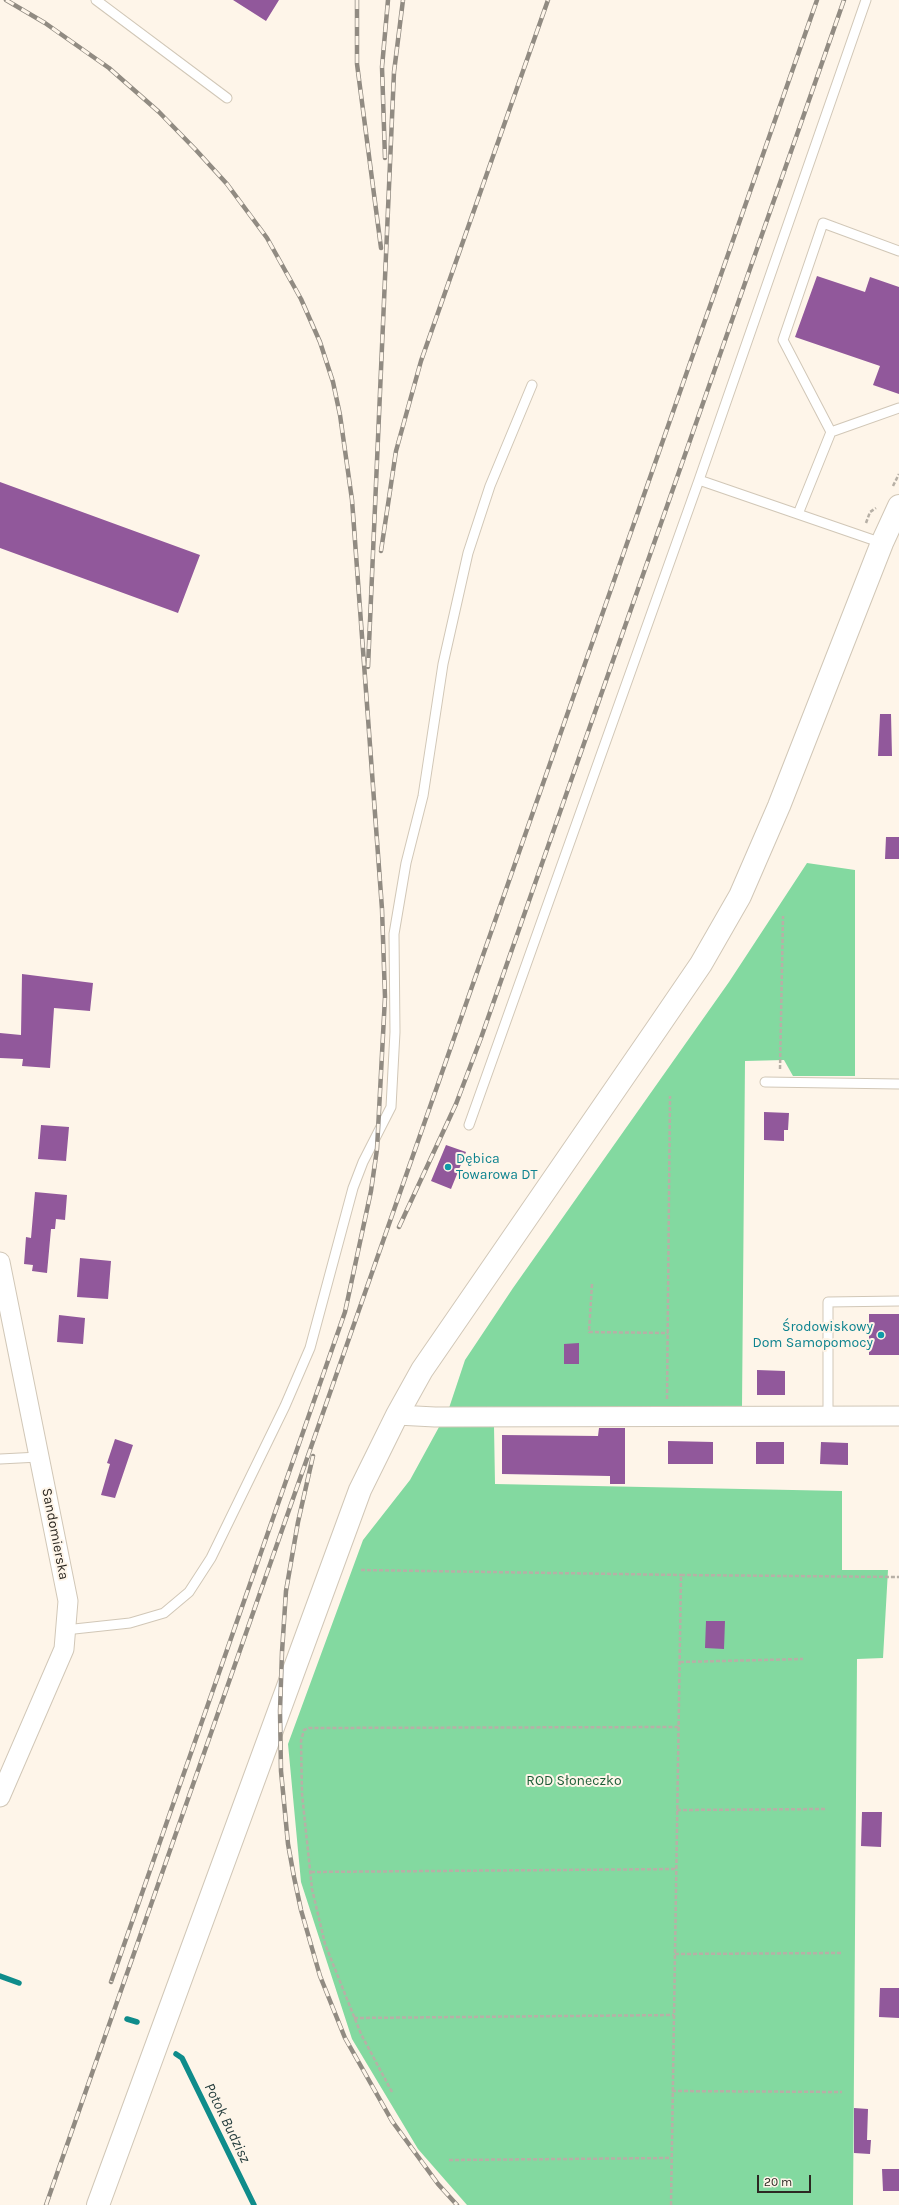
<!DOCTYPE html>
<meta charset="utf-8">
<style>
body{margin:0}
#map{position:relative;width:899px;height:2205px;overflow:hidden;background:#fef5e9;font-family:Karla,sans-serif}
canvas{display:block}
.scale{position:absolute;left:757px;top:2175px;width:54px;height:18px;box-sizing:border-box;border:2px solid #2c2822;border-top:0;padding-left:5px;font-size:12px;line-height:14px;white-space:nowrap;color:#2c2822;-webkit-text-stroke:3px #fef5e9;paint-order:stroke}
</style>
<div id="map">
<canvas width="899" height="2205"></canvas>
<div class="scale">20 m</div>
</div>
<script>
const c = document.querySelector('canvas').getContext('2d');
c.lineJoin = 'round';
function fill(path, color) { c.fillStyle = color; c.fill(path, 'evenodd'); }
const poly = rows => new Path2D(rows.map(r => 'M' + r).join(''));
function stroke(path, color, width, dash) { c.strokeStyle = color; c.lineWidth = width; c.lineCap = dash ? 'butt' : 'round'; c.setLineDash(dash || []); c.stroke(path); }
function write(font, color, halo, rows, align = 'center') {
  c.font = font + ' Karla,sans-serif'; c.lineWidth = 4; c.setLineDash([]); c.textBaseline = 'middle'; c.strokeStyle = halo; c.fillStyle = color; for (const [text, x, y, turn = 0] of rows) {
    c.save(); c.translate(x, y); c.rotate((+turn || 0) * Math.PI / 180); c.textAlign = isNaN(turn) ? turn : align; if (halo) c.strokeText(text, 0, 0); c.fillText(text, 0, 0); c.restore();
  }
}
const green = poly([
 [807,863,855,870,855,1076,793,1076,784,1060,745,1061,742,1407,449,1408,465,1360,513,1288,729,982],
 [494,1426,495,1484,842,1491,842,1570,888,1570,883,1658,857,1659,853,2205,467,2205,418,2149,352,2039,301,1882,288,1744,363,1540,410,1480,439,1427]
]);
const stream = poly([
 [0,1976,19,1983],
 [127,2019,137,2022],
 [176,2054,182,2058,254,2205]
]);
const building = poly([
 [233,0,279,0,266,21],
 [817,276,865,292,870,277,899,287,899,394,873,385,880,366,795,337],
 [0,482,200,555,178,613,0,548],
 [880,714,891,714,892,756,878,756],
 [886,837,899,837,899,859,885,859],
 [22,974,93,983,90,1011,54,1008,50,1068,22,1066,23,1059,0,1058,0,1033,21,1035],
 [764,1112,789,1113,788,1130,784,1130,784,1141,764,1140],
 [41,1125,69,1127,66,1161,38,1159],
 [446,1145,466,1152,451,1189,431,1181],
 [35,1192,67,1195,65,1220,56,1219,55,1229,51,1229,47,1273,32,1271,33,1265,24,1264,26,1237,31,1238],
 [80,1258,111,1261,108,1299,77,1297],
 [869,1314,899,1314,899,1355,869,1355],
 [59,1315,85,1318,83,1344,57,1342],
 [579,1343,579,1364,564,1364,564,1344],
 [757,1370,785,1371,785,1395,757,1395],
 [599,1428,625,1428,625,1484,610,1484,610,1476,502,1474,502,1435,598,1436],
 [115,1439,133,1445,115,1498,101,1495,110,1464,107,1463],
 [668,1441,713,1442,713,1464,668,1464],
 [756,1442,784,1442,784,1464,756,1464],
 [821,1442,848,1443,848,1465,820,1464],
 [706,1621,725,1621,724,1649,705,1648],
 [862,1812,882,1812,881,1847,861,1846],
 [880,1988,899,1988,899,2018,879,2017],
 [854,2108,868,2109,867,2140,871,2140,870,2154,854,2153],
 [882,2169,899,2169,899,2191,883,2191]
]);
const path = poly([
 [893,486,899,474],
 [866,523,870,512,876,508],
 [780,1069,783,916],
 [592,1284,589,1332,668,1333],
 [667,1399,670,1096],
 [361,1570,681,1575],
 [680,1662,803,1659],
 [677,1810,825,1809],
 [311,1872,676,1869],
 [675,1954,843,1953],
 [354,2018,674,2015],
 [672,2091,842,2092],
 [392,2092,361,2034,325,1944,312,1889,302,1794,301,1741,304,1730,309,1728,679,1727],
 [449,2160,671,2158],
 [671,2205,681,1575,899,1577]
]);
const lane = poly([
 [96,0,227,98],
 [831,432,783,340,823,223,899,251],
 [699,480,882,543],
 [798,514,831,432,899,408],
 [765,1082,899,1084],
 [469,1125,699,480,866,0],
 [828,1416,828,1302,899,1301],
 [0,1459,39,1457],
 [65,1630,130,1623,164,1613,189,1592,211,1558,285,1406,310,1348,353,1188,363,1162,391,1107,395,1032,394,934,406,863,423,796,443,664,468,553,490,486,532,385]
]);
const street = poly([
 [0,1262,68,1601,64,1649,0,1797],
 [397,1415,435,1417,899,1416]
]);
const secondary = poly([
 [98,2205,360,1490,397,1415,422,1370,658,1027,701,964,740,896,779,806,882,543,899,506]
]);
const rail = poly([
 [6,0,45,23,109,68,159,112,195,149,227,184,267,238,301,299,320,342,333,382,340,415,352,500,382,909,385,997,377,1149,371,1191,345,1312,111,1982],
 [357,0,357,64,381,248],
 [385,158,382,67,388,0],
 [381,551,396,451,421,361,548,0],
 [368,667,394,72,403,0],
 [399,1227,456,1104,481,1038,844,0],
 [313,1456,298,1522,286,1591,282,1652,280,1711,281,1771,288,1844,294,1877,301,1910,320,1976,345,2038,392,2121,438,2184,457,2205],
 [46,2205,817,0]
]);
const markers = [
 [448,1167,4,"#0f9aa8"],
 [881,1335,4,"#0f9aa8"]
];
const cultureNames = [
 ["Dębica",456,1159],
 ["Towarowa DT",456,1175],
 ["Środowiskowy",873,1327,"right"],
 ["Dom Samopomocy",873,1343,"right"]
];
const streetNames = [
 ["Sandomierska",55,1534,79]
];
const parkNames = [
 ["ROD Słoneczko",574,1781]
];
const waterNames = [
 ["Potok Budzisz",227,2123,64]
];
fill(green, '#83d9a0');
stroke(stream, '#0f8c8b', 5.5);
fill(building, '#91589b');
stroke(lane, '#d1c7b7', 11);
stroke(street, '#d1c7b7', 21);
stroke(secondary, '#d1c7b7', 24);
stroke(path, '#b7b0a6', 2.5, [4, 2]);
stroke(lane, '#fff', 9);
stroke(street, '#fff', 19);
stroke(secondary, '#fff', 22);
stroke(rail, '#918b82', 4.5);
stroke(rail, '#fef5e9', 3, [9]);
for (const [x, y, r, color] of markers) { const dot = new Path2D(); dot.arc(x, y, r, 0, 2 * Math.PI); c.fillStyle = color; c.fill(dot); stroke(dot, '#fef5e9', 1.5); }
write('14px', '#0d838f', '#fef5e9', cultureNames, 'left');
write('14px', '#2c2822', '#fef5e9', streetNames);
write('14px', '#1d5d37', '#fef5e9', parkNames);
write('italic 15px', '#253d3d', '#fef5e9', waterNames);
</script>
